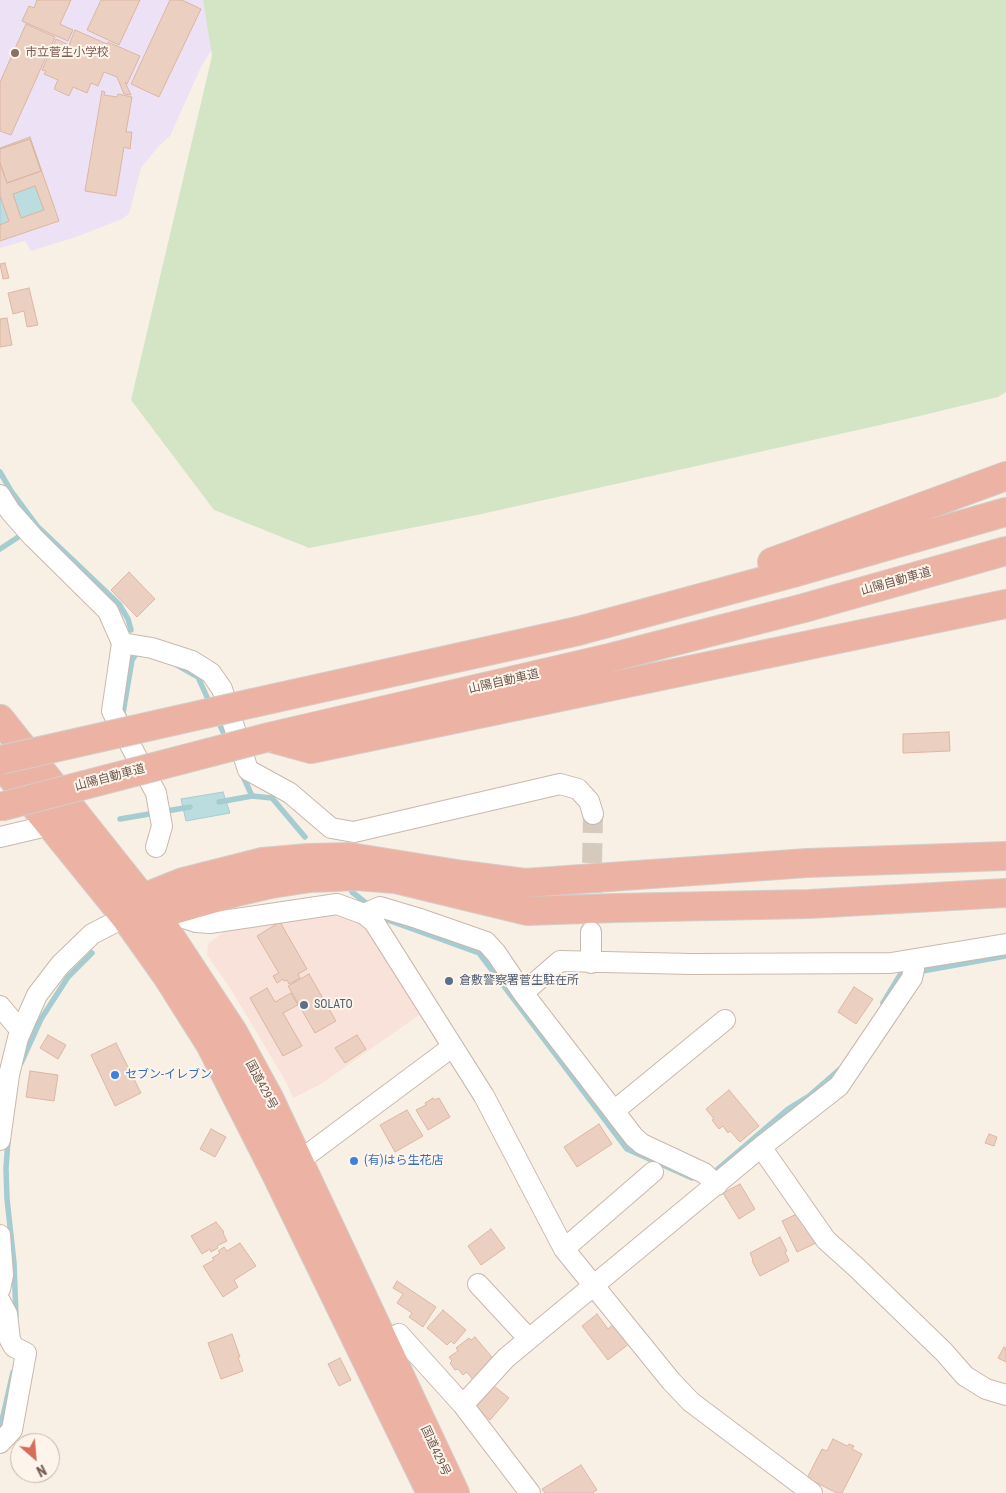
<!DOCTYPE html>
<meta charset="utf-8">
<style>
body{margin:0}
#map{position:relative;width:1006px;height:1493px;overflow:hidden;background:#f9f0e5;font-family:"Roboto Condensed",sans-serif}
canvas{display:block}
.north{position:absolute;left:10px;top:1433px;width:50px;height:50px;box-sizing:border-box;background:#fdf5eb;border:1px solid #c4b6ac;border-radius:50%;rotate:153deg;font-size:14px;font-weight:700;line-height:20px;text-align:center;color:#6f584e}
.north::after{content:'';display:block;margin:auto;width:18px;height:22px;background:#d46e59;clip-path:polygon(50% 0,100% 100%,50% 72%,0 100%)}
</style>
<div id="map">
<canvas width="1006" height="1493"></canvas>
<div class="north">N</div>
</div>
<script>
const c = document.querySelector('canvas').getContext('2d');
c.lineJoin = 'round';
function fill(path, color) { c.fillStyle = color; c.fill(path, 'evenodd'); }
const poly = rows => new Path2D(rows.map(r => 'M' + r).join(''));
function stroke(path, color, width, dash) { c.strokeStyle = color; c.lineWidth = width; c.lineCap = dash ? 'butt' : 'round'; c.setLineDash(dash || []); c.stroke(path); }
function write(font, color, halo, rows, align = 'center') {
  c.font = font + ' "Roboto Condensed","Noto Sans JP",sans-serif'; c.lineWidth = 4; c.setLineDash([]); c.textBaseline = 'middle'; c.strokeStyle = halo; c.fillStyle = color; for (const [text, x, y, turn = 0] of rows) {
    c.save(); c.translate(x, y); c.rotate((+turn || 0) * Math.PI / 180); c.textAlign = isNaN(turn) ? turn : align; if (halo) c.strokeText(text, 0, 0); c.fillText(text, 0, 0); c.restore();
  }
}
const commercial = poly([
 [334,915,363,920,422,1013,321,1084,293,1098,286,1082,253,1026,230,988,207,955,208,944,227,929]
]);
const education = poly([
 [0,0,212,0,218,39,201,67,170,136,158,147,141,168,129,214,122,219,76,237,31,251,25,241,0,248]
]);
const green = poly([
 [203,0,1006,0,1006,392,998,397,907,419,477,515,309,548,214,510,131,400,212,56]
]);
const water = poly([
 [35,186,44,210,21,218,13,194,35,186],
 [0,196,9,221,0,225,0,196],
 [223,792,230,813,186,821,181,799,223,792]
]);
const stream = poly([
 [0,472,11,491,37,526,119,604,128,619,131,630],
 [0,549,23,534],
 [177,665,198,677,211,706],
 [124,716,123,713,132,660,136,654],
 [217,719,227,740],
 [242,774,252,796,272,798,305,837],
 [219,802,252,796],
 [120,819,190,807],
 [352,892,371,907],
 [380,915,385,919,479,953,627,1149,692,1178],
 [917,972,1006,956],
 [883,1003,900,975,908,974],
 [21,1063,41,1019,68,977,92,953],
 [8,1141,6,1168,7,1199,14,1263,16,1316],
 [712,1174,788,1109,809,1096,840,1069],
 [0,1429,13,1372]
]);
const building = poly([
 [37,0,71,0,60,24,73,30,68,41,22,21,29,6,34,8,37,0],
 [101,0,140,0,119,45,87,30,101,0],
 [170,0,182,0,201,9,159,97,131,84,170,0],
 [26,24,55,37,11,135,0,131,0,82,26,24],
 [75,30,107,44,108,42,140,56,127,84,125,82,131,95,124,94,117,77,104,72,98,86,91,83,87,93,73,87,69,96,54,89,58,80,44,74,46,71,42,70,56,39,69,45,75,30],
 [102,91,105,92,104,95,117,97,118,94,132,97,126,132,132,132,130,149,124,147,116,196,85,191,102,91],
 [30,137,59,221,0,241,0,225,9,221,0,196,0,163,7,183,41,171,30,139,0,149,0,148,30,137],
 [35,186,44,210,21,218,13,194,35,186],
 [30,139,41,171,7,183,0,163,0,149,30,139],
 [5,263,9,278,3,279,0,264,5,263],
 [29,288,38,325,27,327,24,311,13,314,8,293,29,288],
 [7,318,12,345,0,347,0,319,7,318],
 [129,572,155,599,137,617,111,590,129,572],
 [949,732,950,751,903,753,903,734,949,732],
 [280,922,307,969,298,974,300,978,289,984,287,980,284,981,283,979,277,983,273,976,279,973,257,936,280,922],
 [309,974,336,1021,315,1033,288,986,309,974],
 [854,987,873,999,856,1024,838,1012,854,987],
 [267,988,275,1002,291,993,298,1005,283,1013,302,1046,283,1056,250,998,267,988],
 [48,1035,66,1045,58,1059,40,1048,48,1035],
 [357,1035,366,1049,345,1063,335,1048,357,1035],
 [116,1043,141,1093,115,1106,91,1055,116,1043],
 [30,1071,58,1075,54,1101,26,1097,30,1071],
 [729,1090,759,1126,740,1142,730,1131,728,1133,723,1126,719,1129,712,1120,714,1119,706,1109,729,1090],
 [433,1098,434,1100,439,1098,450,1117,428,1130,416,1110,426,1105,425,1103,433,1098],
 [407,1110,423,1136,395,1152,380,1125,407,1110],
 [599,1124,612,1144,577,1167,564,1147,599,1124],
 [211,1129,226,1137,215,1157,200,1149,211,1129],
 [989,1134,997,1137,994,1146,985,1143,989,1134],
 [740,1184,755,1209,739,1219,723,1193,740,1184],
 [801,1212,816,1243,797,1252,782,1221,801,1212],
 [216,1222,224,1232,223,1233,227,1241,217,1246,218,1248,211,1252,210,1249,202,1254,191,1236,216,1222],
 [491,1229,505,1248,481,1265,468,1246,491,1229],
 [780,1237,787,1251,785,1252,789,1261,760,1276,752,1261,753,1260,750,1253,780,1237],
 [240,1243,256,1266,234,1280,238,1287,223,1297,203,1266,214,1260,212,1258,220,1253,218,1251,224,1247,227,1251,240,1243],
 [397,1281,436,1307,423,1327,409,1317,412,1313,397,1303,403,1294,393,1288,397,1281],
 [443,1310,466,1330,454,1344,451,1341,447,1345,427,1328,443,1310],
 [597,1314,608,1329,615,1323,630,1343,608,1360,582,1326,597,1314],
 [232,1334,240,1357,238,1357,243,1371,221,1379,208,1343,232,1334],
 [475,1337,496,1362,473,1380,467,1372,463,1375,458,1369,455,1370,450,1363,452,1361,449,1357,458,1351,456,1348,469,1338,471,1340,475,1337],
 [1004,1347,1006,1348,1006,1362,998,1358,1004,1347],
 [340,1358,351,1380,339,1386,328,1364,340,1358],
 [494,1386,509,1398,490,1420,476,1407,494,1386],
 [833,1439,847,1446,849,1444,854,1446,852,1449,862,1454,842,1493,837,1493,807,1478,822,1449,827,1451,833,1439],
 [581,1465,597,1490,592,1493,545,1493,542,1489,581,1465]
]);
const streetTunnel = poly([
 [591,923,593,814]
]);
const street = poly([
 [0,495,10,511,33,537,108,611,122,643,112,711,156,793,162,826,156,847],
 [122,643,152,648,192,661,211,673,222,689,248,770,290,793,331,828,354,832,560,784,578,789,589,801,593,814],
 [0,837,51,825],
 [167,912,196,922,210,923,337,904,364,914,374,922,484,1096,564,1249,671,1381,691,1402,812,1493],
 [364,914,380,907,417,918,486,942,496,953,523,993],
 [591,963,591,932],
 [0,1006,21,1031],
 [614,1111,725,1020],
 [0,1140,9,1075,18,1038,37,995,60,965,92,934,125,917],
 [761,1147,826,1240,856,1267,944,1352,965,1376,986,1389,1006,1395],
 [299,1161,452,1047],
 [717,1185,704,1173,642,1144,634,1137,523,993,560,961,692,964,891,963,1006,944],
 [0,1235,3,1275,0,1289],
 [564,1249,653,1172],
 [478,1284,529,1339],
 [0,1301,7,1314,10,1340,14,1347,26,1353,12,1430,0,1443],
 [372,1347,399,1334,463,1405,530,1493],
 [463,1405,506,1358,761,1147,839,1086,912,978,914,969,913,960]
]);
const highway = poly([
 [772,562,1006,476],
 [253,703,578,631,793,573,1006,512],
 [0,719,156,915,233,1032,269,1098,455,1493],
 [269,737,609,658,804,608,1006,551],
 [271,738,311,749,1006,604],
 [0,763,125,917,167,976,210,1044,276,1174,431,1493],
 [139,916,156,915,233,893,271,884,310,878,357,876,395,879,527,911,615,908,809,904,1006,893],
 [125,917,143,898,183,882,262,862,308,858,350,857,463,875,525,883,807,863,1006,856]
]);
const highwayBridge = poly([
 [0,760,253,703],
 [0,807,269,737]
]);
const markers = [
 [15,53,5,"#8d6e63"],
 [449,981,5,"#5c6f8a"],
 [304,1005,5,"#5c6f8a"],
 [115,1075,5,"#3f7fe0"],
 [354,1161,5,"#3f7fe0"]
];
const educationNames = [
 ["市立菅生小学校",25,53]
];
const streetNames = [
 ["山陽自動車道",896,582,-16],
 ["山陽自動車道",504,682,-13],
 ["山陽自動車道",110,778,-15],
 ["国道429号",261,1085,62],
 ["国道429号",435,1451,65]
];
const serviceNames = [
 ["倉敷警察署菅生駐在所",459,981],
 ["SOLATO",314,1005]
];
const shopNames = [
 ["セブン-イレブン",125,1075],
 ["(有)はら生花店",364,1161]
];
fill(commercial, '#f8e2da');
fill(education, '#ede2f5');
fill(green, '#d4e5c6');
fill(water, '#bcdde0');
stroke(water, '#a4ccd1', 1);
stroke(stream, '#a4ccd1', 5.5);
fill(building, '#ebcfc0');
stroke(building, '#dcb6a3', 1);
stroke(streetTunnel, '#d6cabf', 20, [20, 10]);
stroke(street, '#c9b8ad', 22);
stroke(highway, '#d4cdca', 30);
stroke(street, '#fff', 20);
stroke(highway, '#ecb3a4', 28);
stroke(highwayBridge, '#d4cdca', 30, []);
stroke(highwayBridge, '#ecb3a4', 28);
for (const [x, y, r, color] of markers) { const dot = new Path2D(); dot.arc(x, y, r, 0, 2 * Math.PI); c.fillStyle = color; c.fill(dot); stroke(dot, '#fdf5eb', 2); }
write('12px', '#785e54', '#fdf5eb', educationNames, 'left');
write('12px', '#6f584e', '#fdf5eb', streetNames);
write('12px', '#4e5e75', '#fdf5eb', serviceNames, 'left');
write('12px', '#366cbe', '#fdf5eb', shopNames, 'left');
</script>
